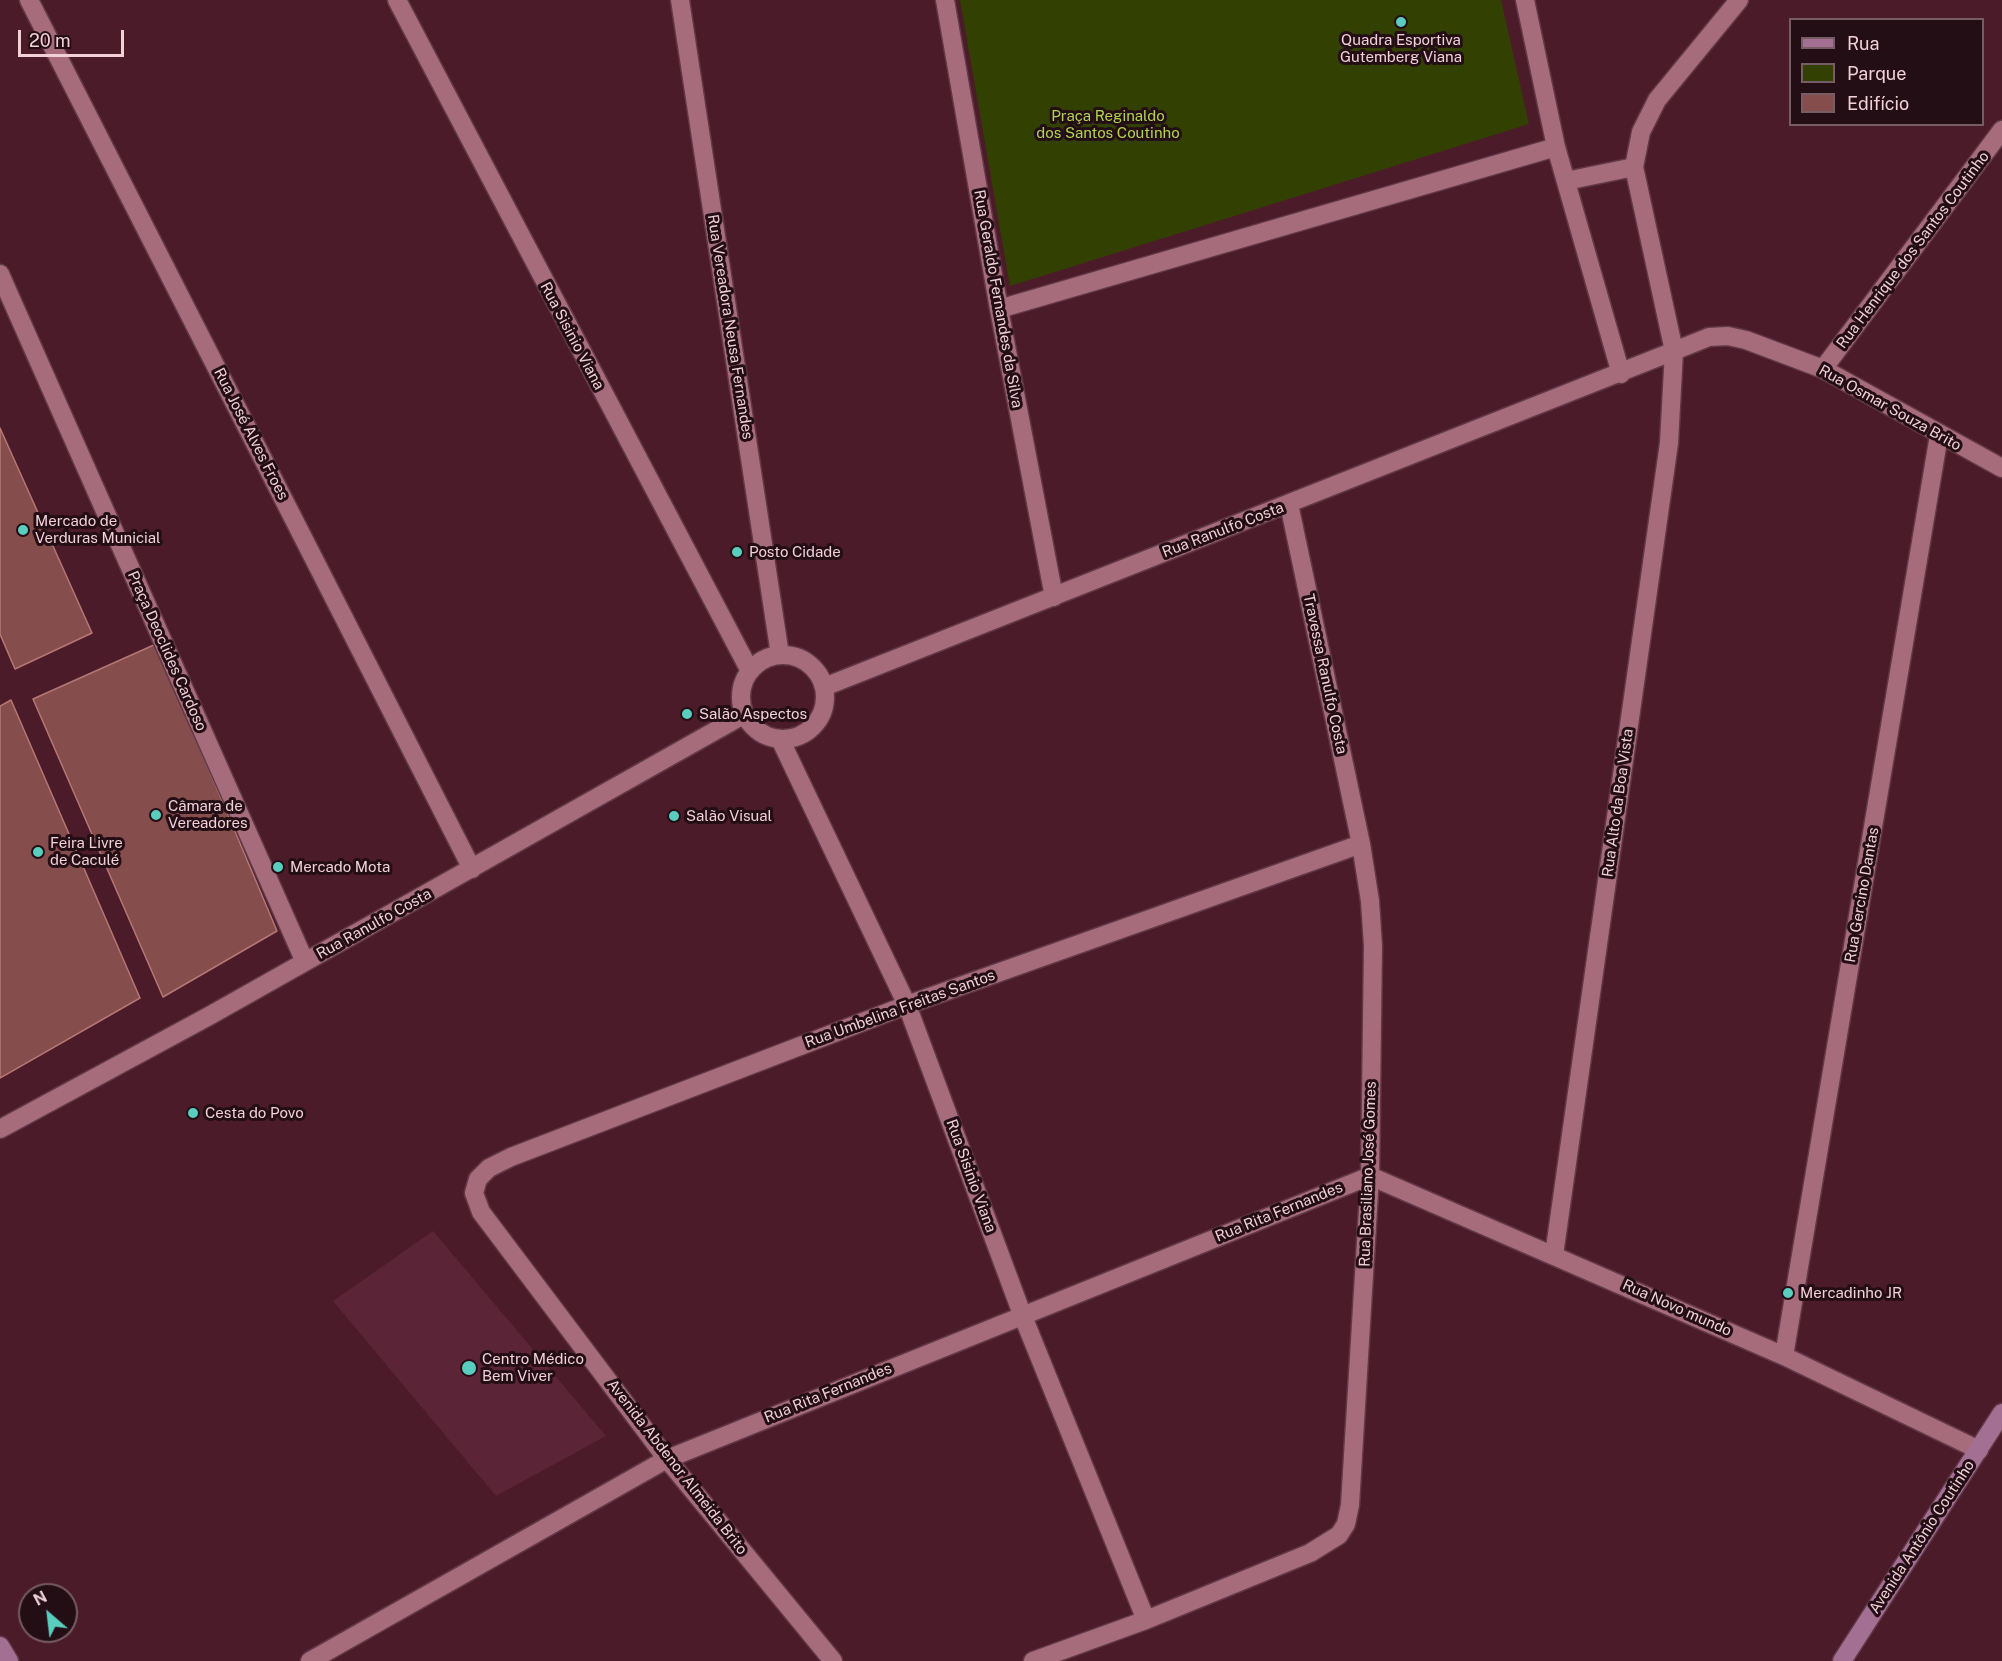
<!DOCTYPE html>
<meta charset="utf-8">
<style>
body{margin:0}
#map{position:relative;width:2002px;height:1661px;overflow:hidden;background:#4c1b2a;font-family:"Public Sans",sans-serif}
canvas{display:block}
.legend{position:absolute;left:1789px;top:18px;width:195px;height:108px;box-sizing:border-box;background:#240e15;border:2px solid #765c63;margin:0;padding:8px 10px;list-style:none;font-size:18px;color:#f1d0d8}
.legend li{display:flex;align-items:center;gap:12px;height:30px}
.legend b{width:30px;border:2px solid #765c63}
.north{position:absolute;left:18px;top:1583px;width:60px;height:60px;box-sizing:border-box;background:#240e15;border:2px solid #765c63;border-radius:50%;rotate:332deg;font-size:16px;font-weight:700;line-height:24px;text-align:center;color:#f1d0d8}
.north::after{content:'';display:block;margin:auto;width:21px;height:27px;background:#5acebe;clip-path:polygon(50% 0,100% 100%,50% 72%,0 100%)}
.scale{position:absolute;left:18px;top:30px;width:106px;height:27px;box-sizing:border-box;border:3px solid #f1d0d8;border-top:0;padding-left:8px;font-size:18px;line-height:21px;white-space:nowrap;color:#f1d0d8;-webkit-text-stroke:4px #240e15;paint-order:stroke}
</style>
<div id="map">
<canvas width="2002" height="1661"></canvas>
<ul class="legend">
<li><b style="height:8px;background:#a37093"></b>Rua</li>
<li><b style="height:16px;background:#324002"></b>Parque</li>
<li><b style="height:16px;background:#854d4b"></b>Edifício</li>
</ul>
<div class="north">N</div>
<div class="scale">20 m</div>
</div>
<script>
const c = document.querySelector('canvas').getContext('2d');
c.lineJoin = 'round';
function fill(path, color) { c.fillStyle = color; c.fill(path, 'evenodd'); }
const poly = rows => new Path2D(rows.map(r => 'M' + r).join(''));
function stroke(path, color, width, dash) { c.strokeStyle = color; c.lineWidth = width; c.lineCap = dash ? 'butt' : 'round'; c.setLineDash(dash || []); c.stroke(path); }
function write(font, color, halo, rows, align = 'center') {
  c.font = font + ' "Public Sans",sans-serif'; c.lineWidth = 6; c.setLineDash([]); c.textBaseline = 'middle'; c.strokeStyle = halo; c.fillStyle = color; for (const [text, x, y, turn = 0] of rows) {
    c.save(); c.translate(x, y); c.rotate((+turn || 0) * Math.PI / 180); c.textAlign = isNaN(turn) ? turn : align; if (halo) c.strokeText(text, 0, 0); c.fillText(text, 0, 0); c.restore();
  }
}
const built = poly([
 [433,1231,606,1436,496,1496,333,1301]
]);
const green = poly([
 [960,0,1501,0,1529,124,1010,286]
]);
const building = poly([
 [0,428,92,633,15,669,0,634,0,428],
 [156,644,277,931,163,997,33,699,156,644],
 [11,700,140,998,0,1078,0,706,11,700]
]);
const minor = poly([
 [29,0,472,869],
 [397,0,750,671],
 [680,0,780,655],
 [945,0,999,309,1054,597],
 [1525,0,1556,147,1621,374],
 [1634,167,1641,132,1657,100,1739,0],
 [0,274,305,962],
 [999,309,1556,147],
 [1823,369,2002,130],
 '741 697a42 42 0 1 1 84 0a42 42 0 1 1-84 0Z',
 [824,687,1674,351,1634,167,1566,181],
 [780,739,907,1005,1022,1314,1146,1620],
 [0,1129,209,1016,745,714],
 [1370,1176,1784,1356,1979,1450],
 [1554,1255,1669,443,1674,351,1709,337,1728,336,1746,340,1823,369,2002,468],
 [1784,1356,1939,435],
 [310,1661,667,1459,1370,1176],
 [833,1661,667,1459,481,1212,474,1193,478,1179,489,1168,511,1157,907,1005,1361,844],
 [1033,1661,1146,1620,1310,1553,1339,1535,1346,1524,1350,1505,1370,1176,1373,946,1370,901,1361,844,1289,504]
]);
const secondary = poly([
 [0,1646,9,1661],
 [1842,1661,2002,1413]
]);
const markers = [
 [1401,22,6,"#5acebe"],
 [23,530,6,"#5acebe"],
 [737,552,6,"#5acebe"],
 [687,714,6,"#5acebe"],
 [156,815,6,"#5acebe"],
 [674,816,6,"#5acebe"],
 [38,852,6,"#5acebe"],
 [278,867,6,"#5acebe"],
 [193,1113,6,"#5acebe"],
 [1788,1293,6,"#5acebe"],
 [469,1368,8,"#5acebe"]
];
const poiNames = [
 ["Quadra Esportiva",1401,40,"center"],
 ["Gutemberg Viana",1401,57,"center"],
 ["Mercado de",35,521],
 ["Verduras Municial",35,538],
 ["Posto Cidade",749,552],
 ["Salão Aspectos",699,714],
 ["Câmara de",168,806],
 ["Vereadores",168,823],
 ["Salão Visual",686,816],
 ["Feira Livre",50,843],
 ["de Caculé",50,860],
 ["Mercado Mota",290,867],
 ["Cesta do Povo",205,1113],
 ["Mercadinho JR",1800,1293],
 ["Centro Médico",482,1359],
 ["Bem Viver",482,1376]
];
const parkNames = [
 ["Praça Reginaldo",1108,116],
 ["dos Santos Coutinho",1108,133]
];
const streetNames = [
 ["Rua Henrique dos Santos Coutinho",1913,250,-53],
 ["Rua Geraldo Fernandes da Silva",998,299,80],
 ["Rua Vereadora Neusa Fernandes",730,327,81],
 ["Rua Sisinio Viana",572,336,62],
 ["Rua Osmar Souza Brito",1890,408,29],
 ["Rua José Alves Froes",251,434,63],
 ["Rua Ranulfo Costa",1223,530,-21],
 ["Praça Deoclides Cardoso",167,651,66],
 ["Travessa Ranulfo Costa",1325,674,78],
 ["Rua Alto da Boa Vista",1618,803,-82],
 ["Rua Gercino Dantas",1862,895,-80],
 ["Rua Ranulfo Costa",374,924,-29],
 ["Rua Umbelina Freitas Santos",900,1009,-20],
 ["Rua Brasiliano José Gomes",1368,1174,-88],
 ["Rua Sisinio Viana",971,1176,70],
 ["Rua Rita Fernandes",1279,1212,-22],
 ["Rua Novo mundo",1677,1308,24],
 ["Rua Rita Fernandes",828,1393,-22],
 ["Avenida Abdenor Almeida Brito",677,1467,52],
 ["Avenida Antônio Coutinho",1922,1537,-57]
];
fill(built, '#5c2437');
fill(green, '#324002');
fill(building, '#854d4b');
stroke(building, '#b57875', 1.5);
stroke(minor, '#613846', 21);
stroke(secondary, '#613846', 21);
stroke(minor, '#a66c7b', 18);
stroke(secondary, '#a37093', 18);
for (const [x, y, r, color] of markers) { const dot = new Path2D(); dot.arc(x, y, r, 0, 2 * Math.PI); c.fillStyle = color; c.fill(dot); stroke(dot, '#240e15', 2); }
write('15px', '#f1d0d8', '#240e15', poiNames, 'left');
write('15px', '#b0d44d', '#240e15', parkNames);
write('15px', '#f1d0d8', '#240e15', streetNames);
</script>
